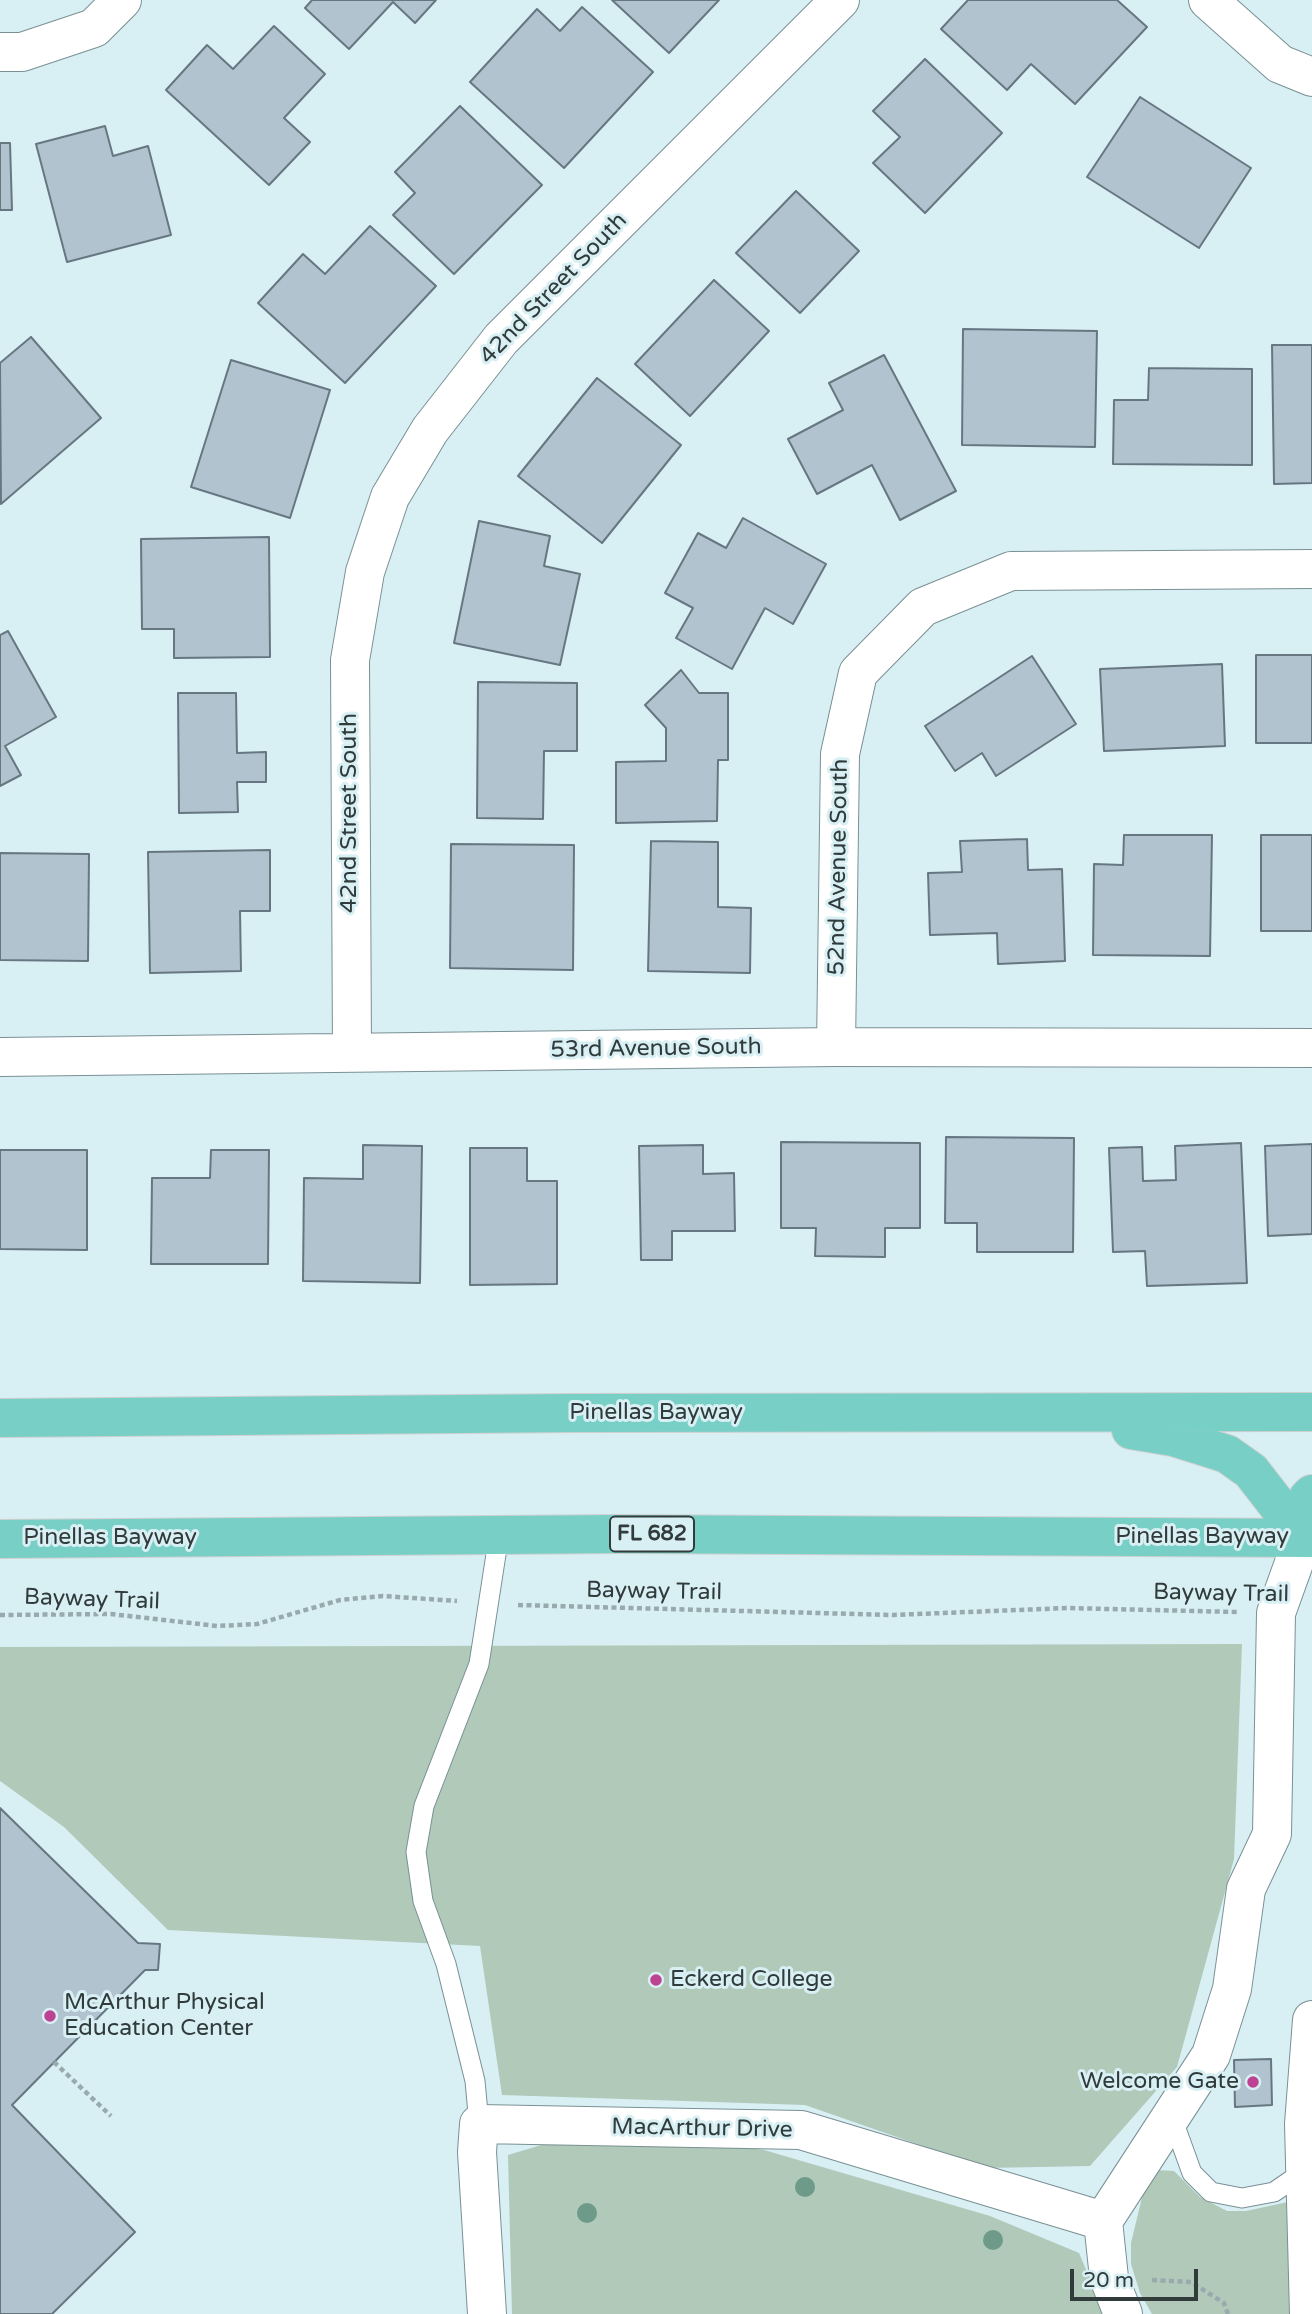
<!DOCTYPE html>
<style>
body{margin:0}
#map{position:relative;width:1312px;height:2314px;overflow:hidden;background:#d8eff4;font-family:"Varela Round",sans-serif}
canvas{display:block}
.scale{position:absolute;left:1070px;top:2269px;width:128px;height:32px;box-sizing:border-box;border:4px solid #313b3c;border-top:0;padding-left:9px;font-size:21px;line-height:24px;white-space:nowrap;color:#313b3c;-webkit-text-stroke:5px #d8eff4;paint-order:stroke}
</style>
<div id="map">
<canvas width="1312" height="2314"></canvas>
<div class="scale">20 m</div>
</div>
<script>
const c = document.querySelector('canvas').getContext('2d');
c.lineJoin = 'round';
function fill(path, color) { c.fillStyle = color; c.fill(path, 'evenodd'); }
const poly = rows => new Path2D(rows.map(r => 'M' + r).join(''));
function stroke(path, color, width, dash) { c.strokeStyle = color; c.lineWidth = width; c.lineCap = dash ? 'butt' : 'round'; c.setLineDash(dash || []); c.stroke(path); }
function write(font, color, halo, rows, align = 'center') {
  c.font = font + ' "Varela Round",sans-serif'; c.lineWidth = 6; c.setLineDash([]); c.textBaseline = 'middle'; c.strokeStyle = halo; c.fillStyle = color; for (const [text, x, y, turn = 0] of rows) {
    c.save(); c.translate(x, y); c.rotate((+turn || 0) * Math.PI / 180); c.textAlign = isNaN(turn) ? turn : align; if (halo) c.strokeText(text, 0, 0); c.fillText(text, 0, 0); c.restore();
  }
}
const green = poly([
 [1242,1644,1234,1859,1177,2067,1090,2166,986,2168,805,2105,502,2095,480,1946,168,1930,64,1827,0,1781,0,1647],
 [568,2137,676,2138,764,2150,990,2216,1079,2253,1105,2314,512,2314,508,2155],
 [1157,2170,1174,2171,1200,2197,1227,2211,1246,2211,1288,2202,1294,2314,1152,2314,1140,2293,1131,2264,1131,2243,1145,2185]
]);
const building = poly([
 [312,0,436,0,415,23,393,2,349,49,305,8,312,0],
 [612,0,719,0,669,53,612,0],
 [968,0,1117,0,1147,27,1075,104,1031,64,1007,90,941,29,968,0],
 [582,7,653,72,564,168,470,82,537,9,560,31,582,7],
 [274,26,325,74,284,118,310,142,269,185,166,90,207,45,233,69,274,26],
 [925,59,1002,133,925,213,873,163,900,137,873,111,925,59],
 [1140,97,1251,168,1199,248,1087,177,1140,97],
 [460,106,542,185,454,274,393,215,415,193,395,172,460,106],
 [105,126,113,156,148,146,171,235,67,262,36,144,105,126],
 [0,143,10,143,12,210,0,210,0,143],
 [796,191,859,251,800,313,736,253,796,191],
 [370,226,436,286,345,383,258,303,303,254,325,274,370,226],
 [714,280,769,331,690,416,635,364,714,280],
 [963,329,1097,331,1095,447,962,445,963,329],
 [31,337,101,418,1,504,0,363,31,337],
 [1272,345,1312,345,1312,483,1274,484,1272,345],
 [884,355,956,491,900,520,872,465,817,494,788,439,843,410,829,383,884,355],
 [231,360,330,390,290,518,191,487,231,360],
 [1149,368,1252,369,1252,465,1113,464,1114,400,1148,400,1149,368],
 [597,378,681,445,602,543,518,476,597,378],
 [743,518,826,564,793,624,765,608,732,669,676,638,693,608,665,593,698,533,726,548,743,518],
 [479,521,550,536,544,566,580,574,560,665,454,643,479,521],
 [269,537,270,657,174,658,174,629,142,629,141,539,269,537],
 [8,631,56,717,5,746,21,775,0,786,0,635,8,631],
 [1256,655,1312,655,1312,743,1256,743,1256,655],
 [1032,656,1076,724,996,776,982,753,955,771,925,726,1032,656],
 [1222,664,1225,746,1104,751,1100,669,1222,664],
 [681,670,699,693,728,693,728,760,718,760,717,821,616,823,616,762,666,761,666,728,645,705,681,670],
 [478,682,577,683,577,751,544,751,543,819,477,818,478,682],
 [178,693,236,693,237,753,266,752,266,782,237,782,238,812,179,813,178,693],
 [1124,835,1212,835,1210,956,1093,955,1094,864,1123,865,1124,835],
 [1261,835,1312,835,1312,931,1261,931,1261,835],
 [1027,839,1028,870,1062,869,1065,961,998,964,997,933,930,935,928,873,962,872,960,841,1027,839],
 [651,841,718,842,718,907,751,908,750,973,648,971,651,841],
 [451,844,574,845,573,970,450,968,451,844],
 [270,850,270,911,240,911,241,971,150,973,148,852,270,850],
 [0,853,89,854,88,961,0,960,0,853],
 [946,1137,1074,1138,1073,1252,977,1252,977,1223,945,1223,946,1137],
 [781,1142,920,1143,920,1228,885,1228,885,1257,815,1256,816,1228,781,1228,781,1142],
 [1241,1143,1247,1283,1147,1286,1145,1251,1113,1252,1109,1148,1142,1147,1143,1181,1176,1180,1175,1146,1241,1143],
 [1312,1144,1312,1234,1268,1236,1265,1146,1312,1144],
 [363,1145,422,1146,420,1283,303,1281,304,1178,363,1179,363,1145],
 [703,1145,703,1174,734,1173,735,1231,672,1231,672,1260,641,1260,639,1146,703,1145],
 [470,1148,527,1148,527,1181,557,1181,557,1284,470,1285,470,1148],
 [0,1150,87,1150,87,1250,0,1249,0,1150],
 [211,1150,269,1150,268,1264,151,1264,152,1178,210,1178,211,1150],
 [0,1808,138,1943,160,1944,158,1970,145,1970,12,2105,135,2232,52,2314,0,2314,0,1808],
 [1271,2059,1272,2105,1235,2107,1234,2060,1271,2059]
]);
const path = poly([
 [518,1605,893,1615,1067,1608,1237,1612],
 [0,1615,111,1614,217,1626,257,1624,340,1600,383,1596,457,1601],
 [54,2062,111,2116],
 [1152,2280,1191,2282,1224,2303,1228,2314]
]);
const lane = poly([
 [1171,2115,1192,2173,1211,2192,1242,2198,1274,2192,1306,2170],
 [479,2124,475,2081,446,1964,423,1901,416,1852,424,1806,479,1664,499,1535]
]);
const street = poly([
 [1208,0,1280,64,1312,77],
 [0,52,22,52,94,28,122,0],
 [836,1047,840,754,858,673,923,607,1011,571,1312,569],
 [352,1052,350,660,365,572,390,497,430,430,501,339,840,0],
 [0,1057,836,1047,1312,1048],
 [487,2314,477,2152,479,2124,801,2130,1103,2221],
 [1123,2314,1109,2278,1103,2221,1211,2055,1232,1989,1246,1889,1272,1834,1276,1613,1303,1538],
 [1309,2314,1304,2124,1312,2020]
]);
const primary = poly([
 [0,1418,574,1413,1312,1412],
 [1131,1430,1173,1437,1227,1454,1251,1471,1303,1538],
 [1303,1538,1308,1498,1312,1494],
 [0,1539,619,1534,1312,1538]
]);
const trees = [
 [805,2187],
 [587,2213],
 [993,2240]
];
const markers = [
 [656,1980,7,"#bd4292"],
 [50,2016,7,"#bd4292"],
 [1253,2082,7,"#bd4292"]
];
const shields = [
 [652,1534,84]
];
const shieldNames = [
 ["FL 682",652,1534]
];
const streetNames = [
 ["42nd Street South",554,289,-46],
 ["42nd Street South",350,813,-90],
 ["52nd Avenue South",839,867,-89],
 ["53rd Avenue South",656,1049,-1],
 ["Pinellas Bayway",656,1413],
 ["Pinellas Bayway",1202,1537],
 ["Pinellas Bayway",110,1538],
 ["Bayway Trail",654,1592,1],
 ["Bayway Trail",1221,1594,1],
 ["Bayway Trail",92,1600,2],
 ["MacArthur Drive",702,2129,1]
];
const poiNames = [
 ["Eckerd College",670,1980],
 ["McArthur Physical",64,2003],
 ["Education Center",64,2029],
 ["Welcome Gate",1239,2082,"right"]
];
fill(green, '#b0c9b9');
fill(building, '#b1c3cf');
stroke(building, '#677782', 2);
stroke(lane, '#7a9094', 21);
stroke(street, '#7a9094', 40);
stroke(primary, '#ced0d0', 40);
stroke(path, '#98aaad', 4.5, [5, 3.5]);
stroke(lane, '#fff', 19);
stroke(street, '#fff', 38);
stroke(primary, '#77cfc5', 38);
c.fillStyle = '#6e9a8a';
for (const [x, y] of trees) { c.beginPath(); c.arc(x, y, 10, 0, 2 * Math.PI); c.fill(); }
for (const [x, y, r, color] of markers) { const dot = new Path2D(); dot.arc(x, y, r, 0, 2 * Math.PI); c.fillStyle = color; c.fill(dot); stroke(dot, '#d8eff4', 2.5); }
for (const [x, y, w] of shields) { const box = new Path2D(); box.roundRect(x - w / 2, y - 17.5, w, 35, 5); c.fillStyle = '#d8eff4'; c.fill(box); stroke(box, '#313b3c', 2); }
write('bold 21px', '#313b3c', null, shieldNames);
write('23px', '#313b3c', '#d8eff4', streetNames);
write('23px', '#313b3c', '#d8eff4', poiNames, 'left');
</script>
